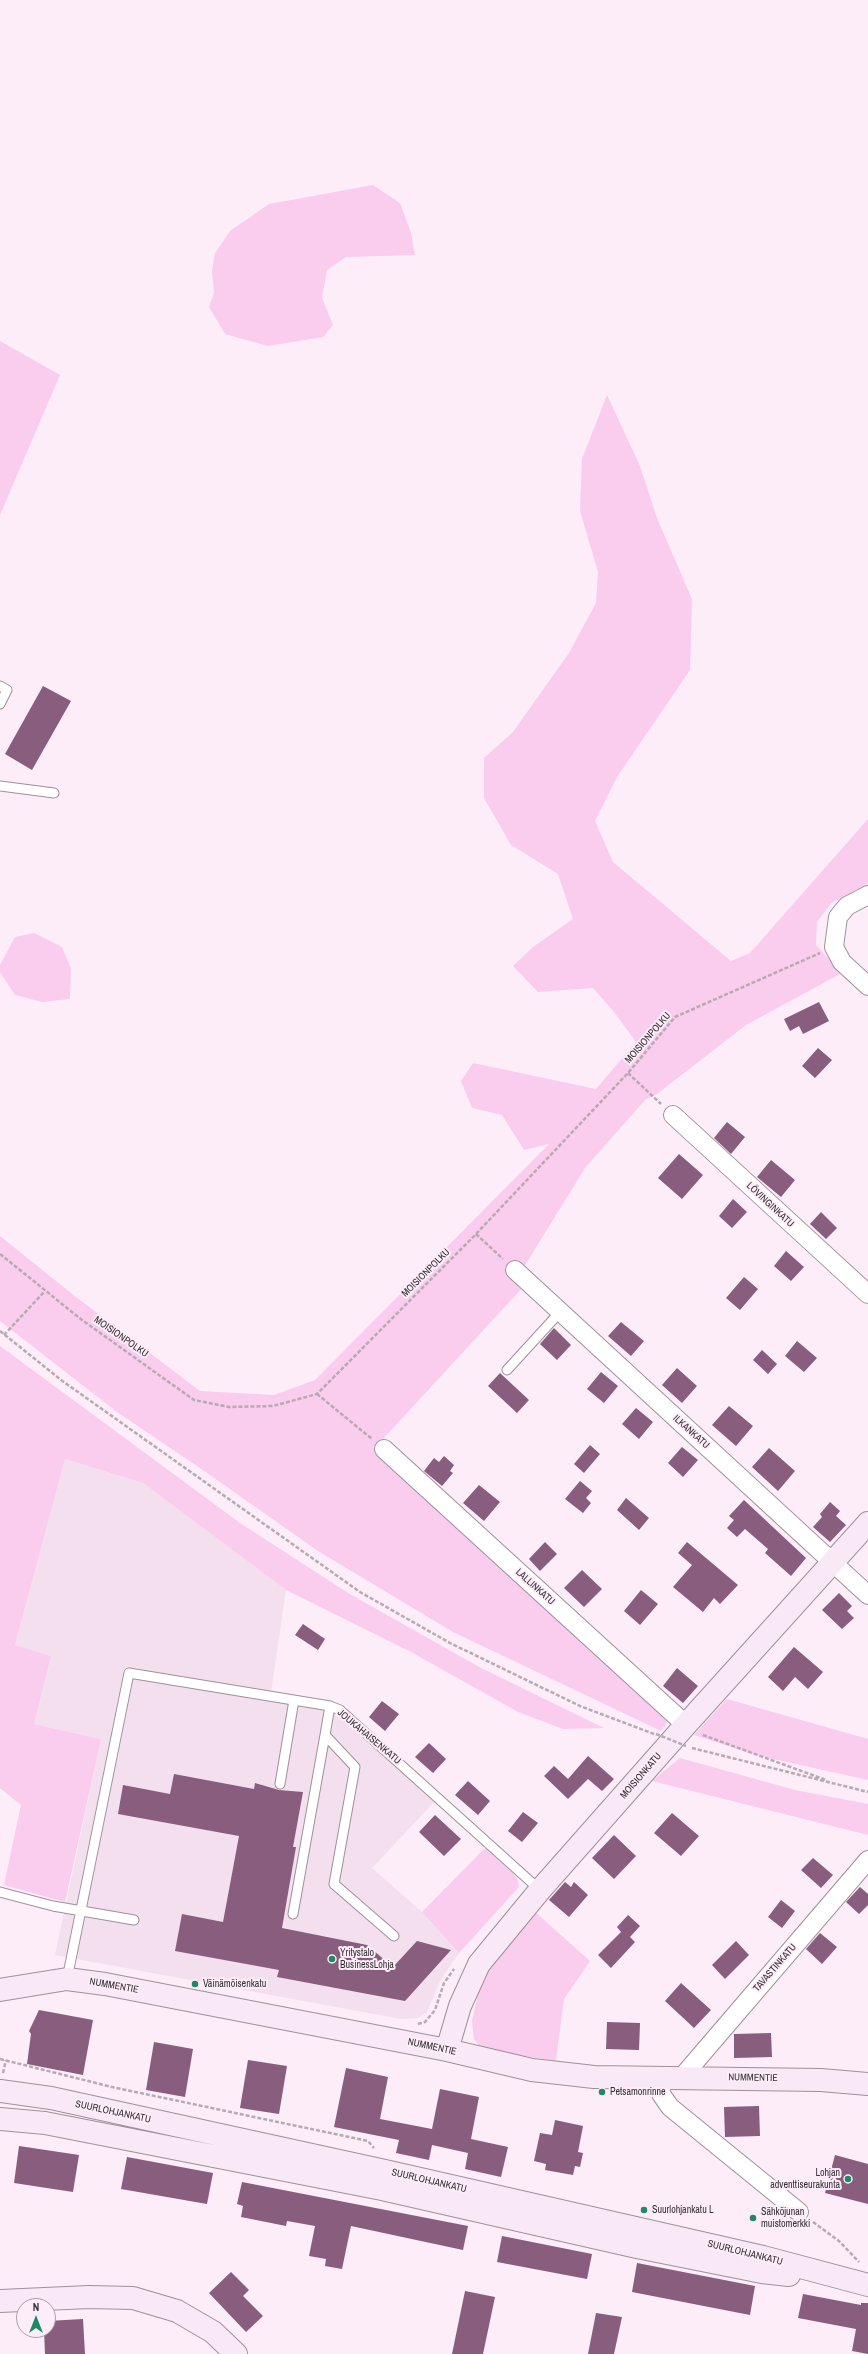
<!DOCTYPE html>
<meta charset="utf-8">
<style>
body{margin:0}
#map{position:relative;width:868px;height:2354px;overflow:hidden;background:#fcedf8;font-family:"Archivo Narrow",sans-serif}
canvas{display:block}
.north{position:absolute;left:16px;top:2298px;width:40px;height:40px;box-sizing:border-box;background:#fcedf8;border:1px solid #aca1aa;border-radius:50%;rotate:0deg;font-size:11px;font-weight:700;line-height:16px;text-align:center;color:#353034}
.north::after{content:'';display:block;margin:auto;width:14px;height:18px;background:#1f8865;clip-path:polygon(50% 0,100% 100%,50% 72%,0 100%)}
</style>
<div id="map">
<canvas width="868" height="2354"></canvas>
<div class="north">N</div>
</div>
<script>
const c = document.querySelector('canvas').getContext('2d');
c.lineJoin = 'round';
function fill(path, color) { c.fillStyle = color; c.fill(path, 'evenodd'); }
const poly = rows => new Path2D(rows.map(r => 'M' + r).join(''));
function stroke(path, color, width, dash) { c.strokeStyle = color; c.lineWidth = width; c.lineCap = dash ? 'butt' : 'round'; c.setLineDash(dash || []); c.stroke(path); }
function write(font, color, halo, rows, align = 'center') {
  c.font = font + ' "Archivo Narrow",sans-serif'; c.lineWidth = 4; c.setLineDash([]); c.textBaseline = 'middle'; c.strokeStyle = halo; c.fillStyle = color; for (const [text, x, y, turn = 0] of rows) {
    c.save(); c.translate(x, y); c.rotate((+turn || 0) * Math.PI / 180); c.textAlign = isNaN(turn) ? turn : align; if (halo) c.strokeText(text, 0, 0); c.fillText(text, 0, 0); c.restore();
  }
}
const built = poly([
 [65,1459,143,1483,286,1590,270,1699,326,1710,342,1717,435,1801,372,1868,422,1912,459,1953,441,1979,427,2012,418,2018,401,2019,55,1955,101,1739,34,1724,51,1656,15,1645]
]);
const green = poly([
 [373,185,400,203,411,233,415,255,346,257,327,270,322,298,333,325,323,337,268,346,225,334,209,307,214,293,212,271,215,253,230,231,269,204],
 [0,341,60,375,0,515],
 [607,395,640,466,657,518,692,599,690,670,617,777,595,821,613,862,731,961,750,953,868,819,868,884,831,903,817,922,816,945,842,973,746,1025,657,1094,645,1100,585,1168,524,1267,524,1286,383,1439,381,1456,665,1714,667,1722,661,1731,453,1632,318,1551,200,1468,117,1412,0,1321,0,1236,76,1297,200,1391,274,1395,315,1380,549,1144,524,1150,502,1115,472,1108,461,1081,473,1063,596,1089,636,1042,614,1012,593,988,538,992,513,966,533,947,573,919,558,874,511,845,484,798,484,758,513,732,569,653,596,603,598,572,580,511,582,459],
 [34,933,62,947,71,969,70,999,42,1002,15,995,0,972,0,965,15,937],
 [0,1346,240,1523,348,1593,481,1668,604,1728,563,1729,518,1712,411,1652,286,1590,143,1483,65,1459,15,1645,51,1656,34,1724,101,1739,65,1902,4,1885,21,1805,0,1788],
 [727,1699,868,1739,868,1780,760,1756,694,1735],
 [680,1758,795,1790,868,1804,868,1835,652,1781],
 [485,1848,514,1874,518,1880,519,1887,459,1953,422,1912],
 [534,1911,590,1961,564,1999,556,2061,482,2049,474,2039,472,2021,479,1990,486,1970]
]);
const building = poly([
 [43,686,71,701,32,770,5,754],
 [819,1002,829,1021,803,1034,799,1026,790,1031,784,1019],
 [818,1048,832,1060,815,1078,802,1066],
 [727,1122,745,1137,731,1154,714,1138],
 [679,1154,703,1175,682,1199,658,1178],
 [771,1160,795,1180,781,1197,757,1177],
 [733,1199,747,1212,732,1228,719,1216],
 [821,1212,837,1228,826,1239,810,1224],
 [786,1251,804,1267,791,1281,774,1266],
 [744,1277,758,1289,740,1310,726,1298],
 [621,1322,644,1341,631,1356,608,1336],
 [554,1328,571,1345,557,1360,540,1344],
 [797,1341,817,1358,804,1372,785,1356],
 [762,1350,777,1364,768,1374,753,1360],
 [677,1368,697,1386,682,1403,662,1385],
 [601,1372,618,1386,604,1403,587,1389],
 [500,1373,529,1400,517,1413,488,1386],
 [729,1406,753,1426,736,1446,712,1425],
 [636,1408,653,1422,639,1439,622,1424],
 [590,1445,600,1454,584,1473,574,1464],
 [682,1447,698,1460,683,1477,668,1463],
 [769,1448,795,1471,778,1491,752,1467],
 [444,1456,454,1465,450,1471,453,1473,442,1486,424,1471,434,1458,439,1462],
 [580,1481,592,1491,586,1498,591,1503,583,1513,565,1499],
 [479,1485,500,1502,484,1521,463,1503],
 [626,1498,649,1518,639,1530,617,1510],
 [744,1500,806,1558,791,1576,765,1553,768,1549,745,1529,737,1537,727,1528,734,1520,729,1516],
 [830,1502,840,1511,836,1516,846,1525,830,1542,813,1527,822,1517,820,1514],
 [545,1542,557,1554,540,1571,529,1559],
 [687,1542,738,1585,720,1604,714,1598,703,1612,673,1587,692,1565,678,1553],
 [582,1570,602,1589,584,1607,564,1588],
 [641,1590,658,1604,640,1625,624,1611],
 [839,1593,852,1606,847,1611,854,1618,842,1629,822,1610],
 [303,1624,325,1639,318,1650,295,1635],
 [794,1647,823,1672,808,1689,795,1677,783,1691,768,1677],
 [677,1668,698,1686,683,1703,663,1686],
 [382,1701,399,1714,385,1731,369,1717],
 [429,1743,446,1759,433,1773,415,1757],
 [588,1756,614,1779,602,1791,588,1779,568,1799,544,1776,554,1766,568,1779],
 [174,1774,254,1789,255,1783,279,1790,303,1792,293,1847,296,1847,282,1928,367,1945,393,1967,417,1941,451,1950,405,2001,277,1977,279,1970,175,1951,182,1914,223,1922,239,1836,118,1814,123,1785,170,1794],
 [468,1781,490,1801,478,1815,455,1795],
 [523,1812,538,1823,522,1842,508,1831],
 [672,1813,699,1836,681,1856,654,1833],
 [435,1815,461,1839,444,1856,419,1832],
 [614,1835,636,1856,614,1879,592,1858],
 [813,1858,833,1875,821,1888,801,1870],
 [565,1882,571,1887,574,1882,588,1895,569,1917,549,1900],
 [860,1887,868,1894,868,1905,859,1914,846,1902],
 [781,1900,795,1911,782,1928,768,1917],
 [628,1915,640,1926,630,1937,635,1942,611,1968,598,1955,621,1932,617,1927],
 [820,1933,837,1947,822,1964,806,1949],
 [736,1941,749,1955,725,1979,712,1965],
 [681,1983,711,2010,694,2028,665,2001],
 [39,2010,93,2020,83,2075,27,2064,31,2034,29,2031],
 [607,2022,640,2023,639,2050,606,2049],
 [771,2033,772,2057,734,2058,734,2034],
 [154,2042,193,2049,185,2097,146,2090],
 [248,2060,287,2066,279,2114,240,2108],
 [346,2068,388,2077,380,2119,432,2129,440,2089,479,2097,471,2139,508,2147,501,2177,465,2169,468,2153,432,2145,429,2160,396,2153,399,2140,334,2127],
 [759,2106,760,2136,725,2137,724,2107],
 [555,2120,583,2126,578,2152,583,2153,580,2167,575,2166,573,2175,545,2170,546,2164,534,2161,540,2133,552,2135],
 [19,2146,79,2155,73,2192,14,2183],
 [835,2155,868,2164,868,2204,825,2193],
 [127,2157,213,2173,207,2204,121,2189],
 [242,2182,468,2226,463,2250,351,2226,342,2269,325,2266,326,2259,309,2256,315,2226,287,2221,286,2226,241,2217,243,2206,237,2204],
 [502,2236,592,2254,587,2279,497,2262],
 [637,2263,755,2286,750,2315,632,2292],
 [231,2272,249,2290,243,2296,263,2316,246,2332,209,2293],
 [465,2291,495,2297,483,2354,452,2354],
 [803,2294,861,2305,861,2303,868,2303,868,2354,852,2351,856,2329,798,2318],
 [596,2313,622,2317,614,2354,588,2354],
 [83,2319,85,2354,45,2354,44,2330,48,2330,48,2321]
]);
const path = poly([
 [628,1073,661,1104],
 [476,1234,503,1259],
 [0,1254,82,1320,194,1400,229,1407,273,1406,317,1394,476,1234,628,1073,675,1017,820,953],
 [0,1331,61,1380,360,1592,450,1643,580,1706,654,1734],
 [4,1335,45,1291],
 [317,1394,372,1439],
 [703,1735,826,1780],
 [692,1748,868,1792],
 [418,2024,425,2022,435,2010,444,1983,454,1969],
 [0,2059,112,2087,368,2141,374,2148],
 [3,2073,6,2060],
 [813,2222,839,2241,859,2262]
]);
const lane = poly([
 [0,686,7,690,0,704],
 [0,786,54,793],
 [507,1370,560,1312],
 [330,1706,325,1735,355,1767,334,1884,394,1936],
 [280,1784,294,1700],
 [0,1892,53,1906,134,1920],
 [293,1914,325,1735],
 [67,1979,129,1673,330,1706,340,1710,540,1890]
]);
const street = poly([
 [868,895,847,906,838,917,834,947,842,962,868,986],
 [673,1115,868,1294],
 [515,1270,868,1595],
 [384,1449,686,1725],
 [682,2077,868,1860],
 [660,2078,661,2094,670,2107,799,2212]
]);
const secondary = poly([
 [0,1990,67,1979,105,1984,447,2050,532,2070,594,2077,821,2080,868,2084],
 [447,2050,460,2006,479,1964,540,1890,683,1728,868,1523],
 [0,2091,51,2098,385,2171,763,2257,868,2285],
 [0,2119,45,2123,382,2189,637,2247,762,2272,789,2275],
 [0,2301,89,2297,133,2298,177,2311,213,2332,236,2354]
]);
const pathBridge = poly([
 [656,1734,686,1746]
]);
const markers = [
 [332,1959,4,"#1f8865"],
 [195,1984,4,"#1f8865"],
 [602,2092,4,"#1f8865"],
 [848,2179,4,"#1f8865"],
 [644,2210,4,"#1f8865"],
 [753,2218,4,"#1f8865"]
];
const streetNames = [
 ["MOISIONPOLKU",648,1038,-49],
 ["LÖVINGINKATU",770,1205,43],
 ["MOISIONPOLKU",426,1273,-45],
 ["MOISIONPOLKU",121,1337,35],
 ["ILKANKATU",691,1432,42],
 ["LALLINKATU",535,1587,42],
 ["JOUKAHAISENKATU",369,1737,40],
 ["MOISIONKATU",641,1776,-49],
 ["TAVASTINKATU",775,1968,-49],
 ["NUMMENTIE",114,1986,10],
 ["NUMMENTIE",432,2047,12],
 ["NUMMENTIE",753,2078,1],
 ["SUURLOHJANKATU",113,2112,12],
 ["SUURLOHJANKATU",429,2181,13],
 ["SUURLOHJANKATU",745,2253,14]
];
const poiNames = [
 ["Yritystalo",340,1953],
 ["BusinessLohja",340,1965],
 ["Väinämöisenkatu",203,1984],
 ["Petsamonrinne",610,2092],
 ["Lohjan",840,2173,"right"],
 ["adventtiseurakunta",840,2185,"right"],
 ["Suurlohjankatu L",652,2210],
 ["Sähköjunan",761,2212],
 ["muistomerkki",761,2224]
];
fill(built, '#f4dfee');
fill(green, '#faccee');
fill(building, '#885d7e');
stroke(lane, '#9e919a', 11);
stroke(street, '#9e919a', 20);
stroke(secondary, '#9e919a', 24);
stroke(path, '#b6aab3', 2.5, [4, 2]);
stroke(lane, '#fff', 9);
stroke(street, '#fff', 18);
stroke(secondary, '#f9e8f5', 22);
stroke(pathBridge, '#b6aab3', 2.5, [4, 2]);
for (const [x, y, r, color] of markers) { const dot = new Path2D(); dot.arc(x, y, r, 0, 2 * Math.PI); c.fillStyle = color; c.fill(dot); stroke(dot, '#fcedf8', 1.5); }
write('10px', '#353034', '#fcedf8', streetNames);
write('10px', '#353034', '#fcedf8', poiNames, 'left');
</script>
